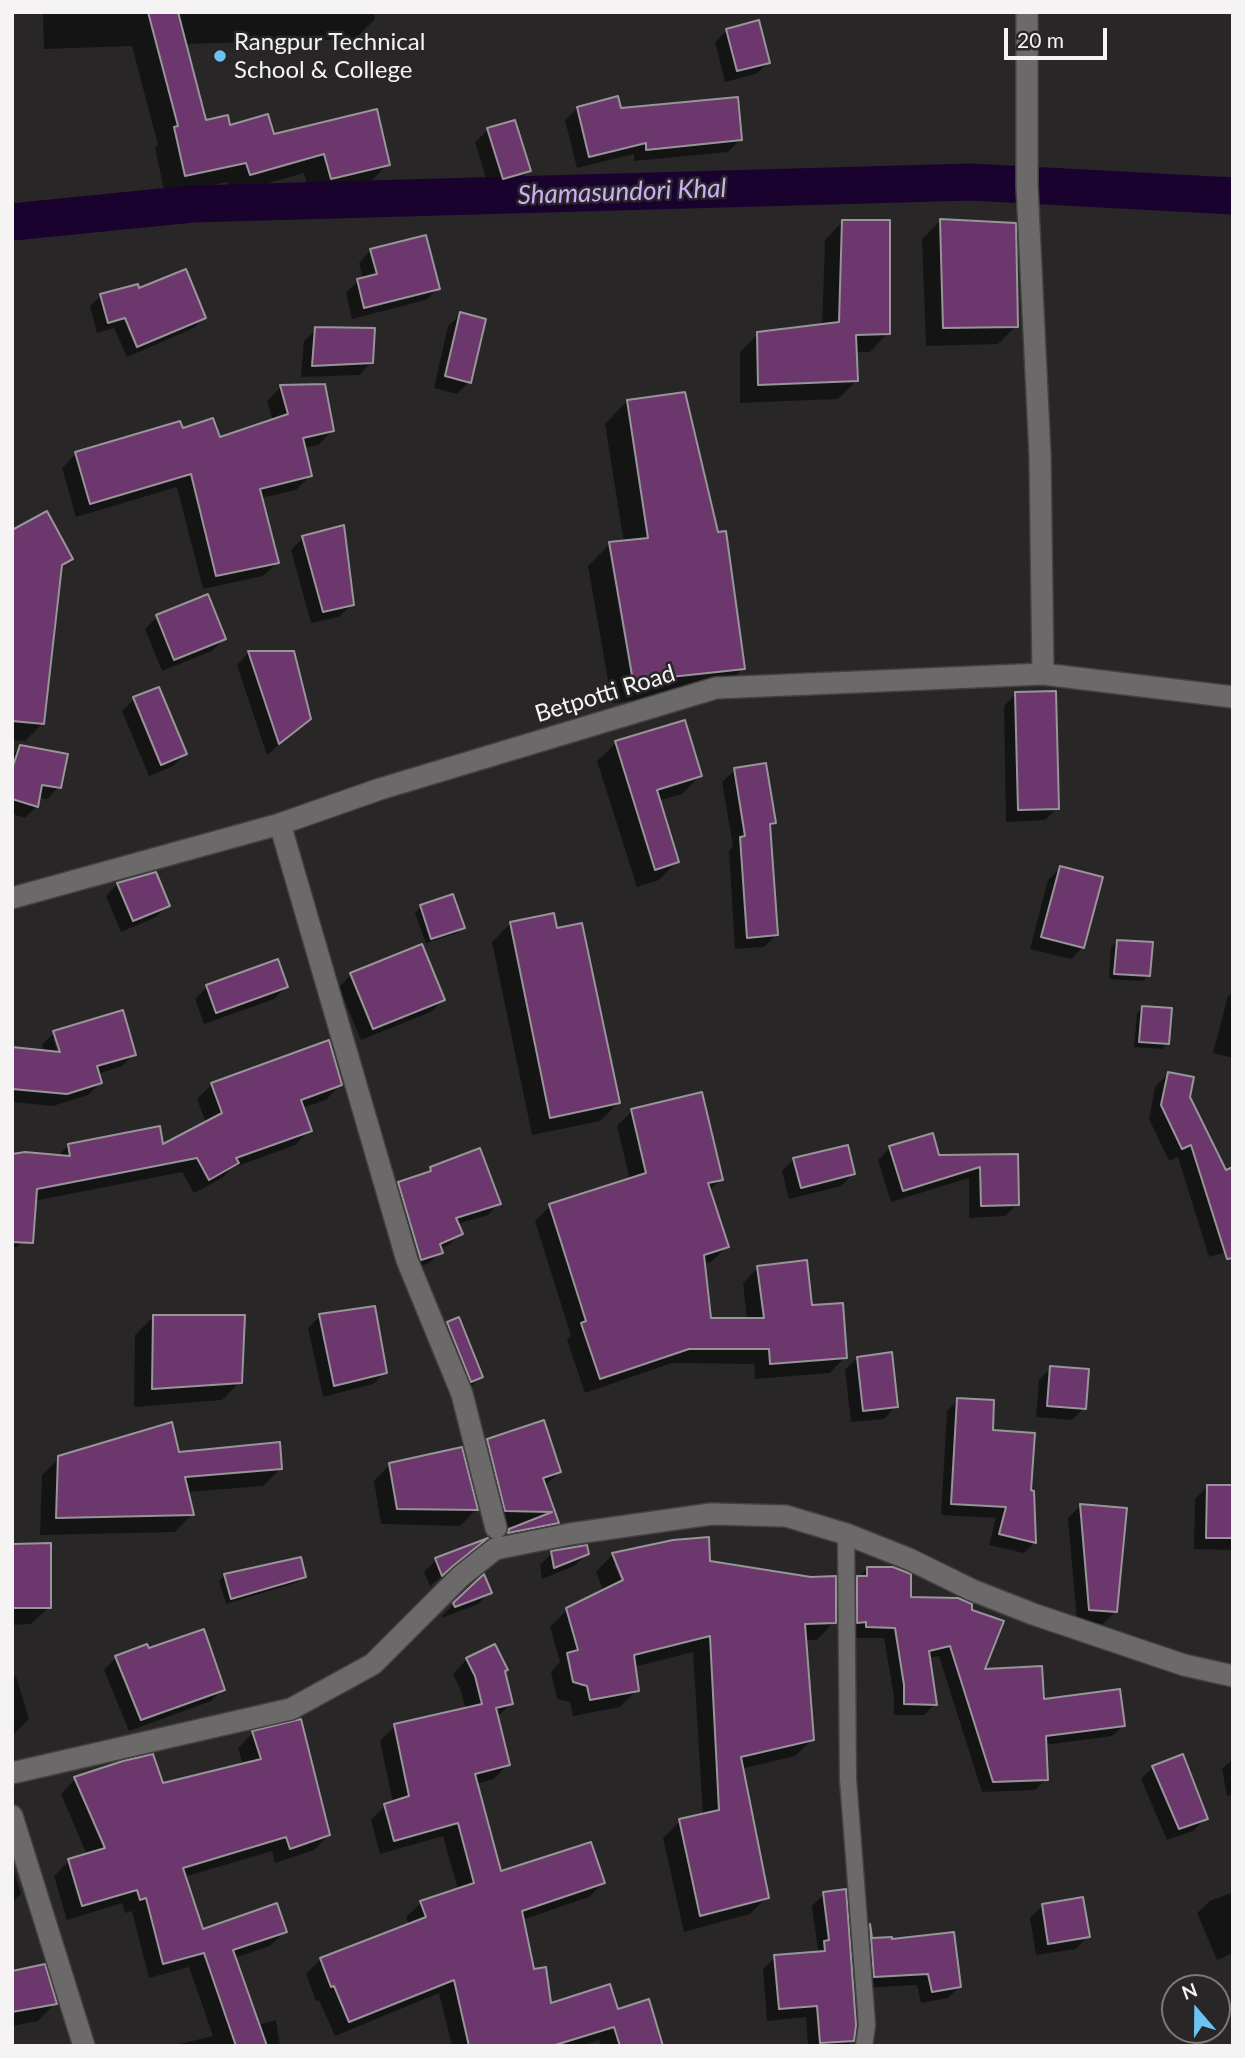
<!DOCTYPE html>
<style>
body{margin:0}
#map{position:relative;width:1245px;height:2058px;overflow:hidden;background:#292628;font-family:Lato,sans-serif}
canvas{display:block}
.frame{position:absolute;inset:0;border:14px solid #f5f3f4;pointer-events:none}
.north{position:absolute;left:1161px;top:1974px;width:70px;height:70px;box-sizing:border-box;background:#292628;border:2px solid #7b787a;border-radius:50%;rotate:340deg;font-size:19px;font-weight:700;line-height:28px;text-align:center;color:#f5f3f4}
.north::after{content:'';display:block;margin:auto;width:24px;height:32px;background:#6cc3f2;clip-path:polygon(50% 0,100% 100%,50% 72%,0 100%)}
.scale{position:absolute;left:1004px;top:28px;width:103px;height:32px;box-sizing:border-box;border:4px solid #f5f3f4;border-top:0;padding-left:9px;font-size:21px;line-height:24px;white-space:nowrap;color:#f5f3f4;-webkit-text-stroke:5px #292628;paint-order:stroke}
</style>
<div id="map">
<canvas width="1245" height="2058"></canvas>
<div class="frame"></div>
<div class="north">N</div>
<div class="scale">20 m</div>
</div>
<script>
const c = document.querySelector('canvas').getContext('2d');
c.lineJoin = 'round';
function fill(path, color) { c.fillStyle = color; c.fill(path, 'evenodd'); }
const poly = rows => new Path2D(rows.map(r => 'M' + r).join(''));
function stroke(path, color, width, dash) { c.strokeStyle = color; c.lineWidth = width; c.lineCap = dash ? 'butt' : 'round'; c.setLineDash(dash || []); c.stroke(path); }
function write(font, color, halo, rows, align = 'center') {
  c.font = font + ' Lato,sans-serif'; c.lineWidth = 5; c.setLineDash([]); c.textBaseline = 'middle'; c.strokeStyle = halo; c.fillStyle = color; for (const [text, x, y, turn = 0] of rows) {
    c.save(); c.translate(x, y); c.rotate((+turn || 0) * Math.PI / 180); c.textAlign = isNaN(turn) ? turn : align; if (halo) c.strokeText(text, 0, 0); c.fillText(text, 0, 0); c.restore();
  }
}
const shadow = poly([
 [43,12,374,12,375,19,355,39,184,44,205,122,273,136,388,164,368,184,311,198,304,173,230,194,227,182,165,195,155,148,158,145,132,46,44,49],
 [727,30,769,62,756,74,725,82,715,42],
 [578,108,619,109,740,140,728,152,634,161,634,154,577,168,565,120],
 [488,130,529,170,517,183,490,191,475,142],
 [941,220,1016,326,998,344,926,346,922,239],
 [843,221,888,333,870,352,855,352,856,381,838,399,740,403,740,352,758,334,822,326,825,240],
 [371,250,438,288,426,300,352,319,346,293,358,281,363,279,359,263],
 [138,291,204,318,194,328,127,357,114,328,97,333,90,306,101,296],
 [461,314,469,382,457,394,434,388,448,326],
 [316,329,372,362,359,375,301,377,304,341],
 [281,387,332,431,318,445,303,448,310,476,296,490,261,498,277,563,263,576,203,589,177,487,76,517,62,468,76,454,181,430,219,439,273,421,267,401],
 [627,401,743,668,721,690,612,703,588,566,610,544,624,543,605,424],
 [12,532,71,559,60,569,43,723,25,741,12,740],
 [303,538,352,604,339,617,311,623,291,550],
 [157,617,224,639,212,651,162,671,145,629],
 [248,653,292,653,309,718,267,755,237,665],
 [1016,694,1057,808,1045,820,1006,822,1004,706],
 [134,699,185,754,173,766,149,776,122,711],
 [683,722,700,776,682,794,658,801,677,862,659,880,637,887,597,761,616,743],
 [21,747,59,787,47,799,38,798,37,806,25,818,12,814,12,755],
 [735,770,774,822,769,827,776,935,764,947,735,949,729,851,733,846,722,782],
 [1060,868,1083,947,1071,959,1030,949,1048,880],
 [118,884,168,905,156,917,121,932,106,896],
 [421,907,463,927,457,933,426,943,415,913],
 [510,924,556,930,618,1103,600,1121,532,1135,492,942],
 [1117,941,1148,976,1143,981,1109,979,1111,947],
 [351,975,443,1000,431,1012,361,1040,339,987],
 [207,987,286,987,274,999,204,1024,195,999],
 [1233,992,1233,1058,1213,1053,1228,996],
 [1142,1008,1168,1043,1162,1049,1134,1047,1137,1014],
 [54,1033,134,1054,122,1066,98,1074,100,1083,88,1095,53,1106,12,1102,12,1049,44,1052,42,1045],
 [53,1038,57,1038,64,1060,60,1061],
 [1168,1074,1188,1097,1233,1250,1209,1257,1178,1157,1169,1161,1149,1119,1155,1087],
 [212,1084,340,1085,326,1100,302,1108,310,1130,295,1145,232,1168,222,1178,194,1193,182,1172,34,1201,32,1232,17,1247,12,1247,12,1156,58,1156,69,1145,162,1147,206,1123,197,1099],
 [632,1111,721,1179,709,1191,727,1247,711,1262,703,1264,710,1320,747,1320,743,1283,758,1268,811,1307,845,1357,830,1373,755,1379,754,1364,672,1363,585,1393,567,1340,571,1336,535,1221,550,1206,630,1180,617,1126],
 [890,1148,938,1157,1016,1156,1017,1204,1005,1216,969,1218,969,1178,891,1202,878,1160],
 [794,1159,853,1174,841,1186,789,1199,782,1171],
 [431,1169,499,1203,488,1215,457,1224,461,1233,450,1244,440,1249,441,1252,429,1263,410,1270,388,1195,399,1184,424,1176],
 [154,1316,240,1382,222,1400,134,1407,135,1335],
 [320,1316,385,1372,373,1384,323,1397,308,1328],
 [448,1324,481,1376,469,1389,436,1336],
 [857,1358,896,1406,884,1419,851,1422,845,1370],
 [1051,1368,1084,1408,1072,1420,1036,1417,1039,1380],
 [958,1400,991,1432,1029,1492,1035,1542,1024,1553,989,1545,996,1518,941,1515,947,1411],
 [488,1440,559,1472,544,1487,557,1522,540,1539,493,1547,510,1531,518,1527,489,1527,471,1457],
 [178,1453,280,1469,263,1486,187,1492,192,1514,175,1532,40,1535,42,1475,59,1458],
 [390,1464,476,1510,460,1526,381,1524,374,1481],
 [1207,1487,1233,1487,1233,1550,1194,1549,1195,1499],
 [1080,1506,1115,1612,1103,1624,1077,1621,1068,1518],
 [482,1541,474,1550,430,1586,424,1572,436,1560],
 [673,1541,709,1562,834,1622,817,1640,805,1640,813,1739,795,1756,741,1769,767,1897,750,1914,684,1932,663,1838,680,1821,703,1815,693,1652,634,1667,637,1690,620,1707,573,1716,570,1702,557,1699,551,1672,560,1662,550,1627,567,1610,604,1592,596,1572,612,1555],
 [614,1564,618,1564,629,1587,625,1589],
 [12,1545,49,1607,31,1624,12,1625],
 [552,1553,587,1554,574,1566,542,1579,540,1565],
 [868,1568,909,1599,983,1671,1042,1701,1123,1726,1112,1736,1045,1745,1046,1779,1035,1790,982,1792,939,1656,929,1658,935,1704,924,1715,894,1715,894,1697,884,1638,856,1638,856,1632,847,1633,847,1589],
 [225,1575,304,1576,298,1582,226,1604,219,1581],
 [490,1592,478,1604,442,1618,442,1616,454,1604],
 [148,1650,223,1689,211,1701,129,1731,104,1670,116,1658],
 [467,1659,504,1672,511,1704,497,1717,508,1764,494,1779,476,1784,500,1874,603,1883,589,1897,522,1920,533,1971,550,2006,617,2011,661,2046,601,2046,599,2040,581,2046,452,2046,439,1993,335,2036,319,2000,316,2001,306,1974,321,1959,409,1925,406,1917,421,1903,458,1890,443,1836,380,1854,371,1820,385,1806,393,1803,380,1741,395,1726,466,1710,461,1691,453,1674],
 [16,1676,29,1719,12,1736,12,1677],
 [253,1733,329,1835,314,1850,275,1863,272,1851,184,1877,202,1931,285,1931,270,1946,234,1958,258,2025,276,2020,280,2046,171,2046,213,2036,189,1967,149,1978,132,1911,125,1913,122,1903,67,1920,54,1876,69,1861,87,1855,61,1794,75,1779,162,1785,243,1765,238,1748],
 [1233,1759,1233,1795,1227,1796,1222,1769],
 [1153,1767,1206,1818,1193,1831,1167,1840,1141,1779],
 [13,1869,21,1894,12,1902,12,1869],
 [1233,1892,1233,1953,1217,1960,1197,1913,1210,1901],
 [824,1894,853,2040,846,2046,808,2046,806,2017,767,2021,763,1969,775,1957,814,1954,818,1950,812,1906],
 [1042,1906,1088,1936,1076,1949,1036,1955,1030,1918],
 [869,1928,870,1940,890,1939,959,1987,948,1998,921,2003,917,1985,863,1988,859,1937],
 [12,1972,55,2003,38,2021,12,2026]
]);
const canal = poly([
 [12,222,192,204,971,182,1233,196]
]);
const building = poly([
 [148,12,178,12,206,120,228,115,230,125,268,114,274,134,377,109,390,165,331,179,324,154,250,175,246,163,185,176,174,127,178,126,148,12],
 [759,20,770,63,737,71,726,29,759,20],
 [618,96,621,108,738,97,742,140,646,150,646,143,589,157,577,107,618,96],
 [515,120,531,171,503,179,487,128,515,120],
 [940,219,1016,223,1018,327,943,328,940,219],
 [842,220,890,220,890,334,856,335,858,381,758,385,757,332,839,322,842,220],
 [426,235,440,289,364,308,357,279,377,274,370,249,426,235],
 [186,269,206,318,137,347,125,318,108,323,100,294,138,284,139,288,186,269],
 [460,312,486,319,471,383,445,376,460,312],
 [315,327,375,328,373,363,312,366,315,327],
 [325,384,334,431,303,438,312,476,260,489,279,563,216,576,191,474,90,504,75,452,180,421,183,428,213,418,220,437,288,414,280,385,325,384],
 [685,392,718,532,726,531,745,669,633,681,609,542,648,538,627,400,685,392],
 [47,511,73,559,62,565,44,724,12,721,12,530,47,511],
 [344,525,354,605,323,612,302,536,344,525],
 [208,594,226,639,174,660,156,615,208,594],
 [248,651,294,651,311,719,279,744,248,651],
 [159,687,187,754,161,765,133,697,159,687],
 [1056,691,1059,809,1018,810,1015,692,1056,691],
 [685,720,702,776,657,790,679,862,655,870,615,741,685,720],
 [20,745,68,754,61,788,42,785,38,807,12,799,12,769,20,745],
 [766,763,776,823,770,824,778,935,747,938,740,837,745,836,734,768,766,763],
 [1060,866,1103,877,1084,948,1041,937,1060,866],
 [156,872,170,906,133,921,117,883,156,872],
 [453,894,465,928,431,939,420,905,453,894],
 [554,913,557,928,582,923,620,1103,550,1118,510,922,554,913],
 [1117,940,1153,942,1150,976,1114,974,1117,940],
 [422,944,445,1000,373,1029,350,973,422,944],
 [278,959,288,987,216,1013,206,985,278,959],
 [1142,1006,1172,1008,1169,1044,1139,1042,1142,1006],
 [123,1010,136,1055,97,1066,102,1083,67,1094,12,1089,12,1047,60,1052,53,1031,123,1010],
 [329,1040,342,1085,301,1100,312,1131,236,1158,239,1163,209,1180,197,1158,37,1189,33,1243,12,1242,12,1154,25,1152,70,1156,68,1144,160,1126,163,1144,222,1113,211,1083,329,1040],
 [1168,1072,1194,1077,1190,1097,1226,1170,1233,1167,1233,1258,1227,1259,1191,1145,1182,1149,1161,1105,1168,1072],
 [702,1092,723,1180,708,1183,729,1247,704,1255,711,1318,764,1318,757,1266,807,1260,812,1305,843,1303,847,1358,770,1364,769,1349,689,1349,600,1379,581,1323,586,1321,549,1204,646,1173,631,1109,702,1092],
 [933,1133,939,1155,1018,1154,1019,1205,981,1206,980,1167,903,1191,889,1146,933,1133],
 [848,1145,855,1174,801,1188,793,1158,848,1145],
 [480,1148,501,1204,456,1218,463,1234,440,1244,443,1253,421,1260,398,1182,431,1171,430,1167,480,1148],
 [375,1306,387,1373,334,1386,319,1314,375,1306],
 [153,1315,245,1315,242,1383,152,1389,153,1315],
 [459,1317,483,1377,471,1382,447,1322,459,1317],
 [892,1352,898,1407,863,1411,857,1357,892,1352],
 [1050,1366,1089,1369,1086,1409,1047,1406,1050,1366],
 [957,1398,994,1400,993,1430,1035,1433,1031,1490,1034,1491,1036,1543,999,1534,1006,1507,951,1504,957,1398],
 [544,1420,561,1472,543,1478,559,1523,508,1533,509,1529,552,1512,505,1511,487,1439,544,1420],
 [172,1422,179,1452,280,1442,282,1469,185,1477,194,1515,56,1518,58,1456,172,1422],
 [462,1447,478,1510,397,1509,389,1463,462,1447],
 [1207,1485,1233,1485,1233,1538,1206,1538,1207,1485],
 [1080,1504,1127,1508,1117,1612,1089,1610,1080,1504],
 [709,1537,710,1561,811,1577,836,1576,836,1623,805,1624,814,1740,741,1757,769,1898,700,1916,679,1819,719,1810,710,1636,634,1655,639,1691,590,1700,587,1686,573,1682,567,1653,578,1650,566,1608,623,1580,612,1553,673,1540,709,1537],
 [488,1538,453,1566,442,1576,435,1558,488,1538],
 [51,1543,51,1608,12,1608,12,1544,51,1543],
 [587,1545,589,1554,554,1568,551,1551,587,1545],
 [301,1557,306,1577,231,1599,224,1574,301,1557],
 [867,1567,893,1567,911,1574,911,1597,958,1598,972,1604,972,1610,1004,1621,985,1669,1042,1666,1044,1699,1120,1689,1125,1726,1046,1736,1048,1780,993,1782,950,1646,929,1651,937,1705,904,1704,904,1685,895,1628,866,1627,866,1622,857,1623,857,1576,867,1576,867,1567],
 [484,1574,492,1593,455,1607,453,1603,484,1574],
 [204,1629,225,1690,141,1720,115,1656,147,1644,149,1648,204,1629],
 [495,1644,508,1670,505,1671,513,1704,496,1708,510,1765,475,1774,501,1871,591,1842,605,1883,522,1911,534,1969,546,1967,551,2003,610,1984,618,2009,649,1999,663,2046,620,2046,614,2027,552,2046,469,2046,454,1980,349,2022,334,1986,331,1987,320,1958,426,1917,420,1901,474,1883,458,1823,394,1841,384,1804,409,1796,394,1724,482,1704,475,1676,466,1658,495,1644],
 [301,1719,330,1835,290,1849,286,1837,183,1868,203,1929,277,1903,287,1932,233,1950,267,2046,236,2046,204,1953,163,1964,146,1898,140,1900,137,1890,82,1906,68,1859,105,1848,74,1777,123,1761,153,1754,163,1783,261,1759,252,1731,301,1719],
 [1183,1754,1208,1819,1179,1829,1152,1766,1183,1754],
 [846,1889,856,2025,854,2041,820,2043,817,2006,779,2009,774,1955,825,1951,824,1941,829,1940,823,1892,846,1889],
 [1083,1897,1090,1937,1048,1944,1042,1904,1083,1897],
 [870,1924,872,1938,892,1937,892,1939,954,1932,961,1987,932,1992,928,1974,874,1977,870,1924],
 [45,1964,57,2004,12,2012,12,1971,45,1964]
]);
const service = poly([
 [846,1534,848,1779,867,2025,864,2046]
]);
const minor = poly([
 [1027,12,1027,186,1040,455,1043,674],
 [280,824,407,1260,462,1394,496,1528],
 [12,898,280,824,380,789,716,688,1043,674,1233,697],
 [12,1773,291,1709,373,1664,461,1576,495,1549,570,1534,711,1514,786,1516,846,1534,909,1559,972,1590,1033,1614,1184,1665,1233,1676],
 [12,1816,84,2046]
]);
const markers = [
 [220,56,7,"#6cc3f2"]
];
const poiNames = [
 ["Rangpur Technical",234,42],
 ["School & College",234,70]
];
const streetNames = [
 ["Betpotti Road",605,694,-17]
];
const waterNames = [
 ["Shamasundori Khal",622,192,-2]
];
fill(shadow, '#0007');
stroke(canal, '#19022e', 37);
fill(building, '#6b376d');
stroke(building, '#989598', 2);
stroke(service, '#444142', 19);
stroke(minor, '#444142', 24);
stroke(service, '#6c696a', 16);
stroke(minor, '#6c696a', 21);
for (const [x, y, r, color] of markers) { const dot = new Path2D(); dot.arc(x, y, r, 0, 2 * Math.PI); c.fillStyle = color; c.fill(dot); stroke(dot, '#292628', 2.5); }
write('24px', '#f5f3f4', '#292628', poiNames, 'left');
write('24px', '#f5f3f4', '#292628', streetNames);
write('italic 26px', '#ceaef9', '#292628', waterNames);
</script>
